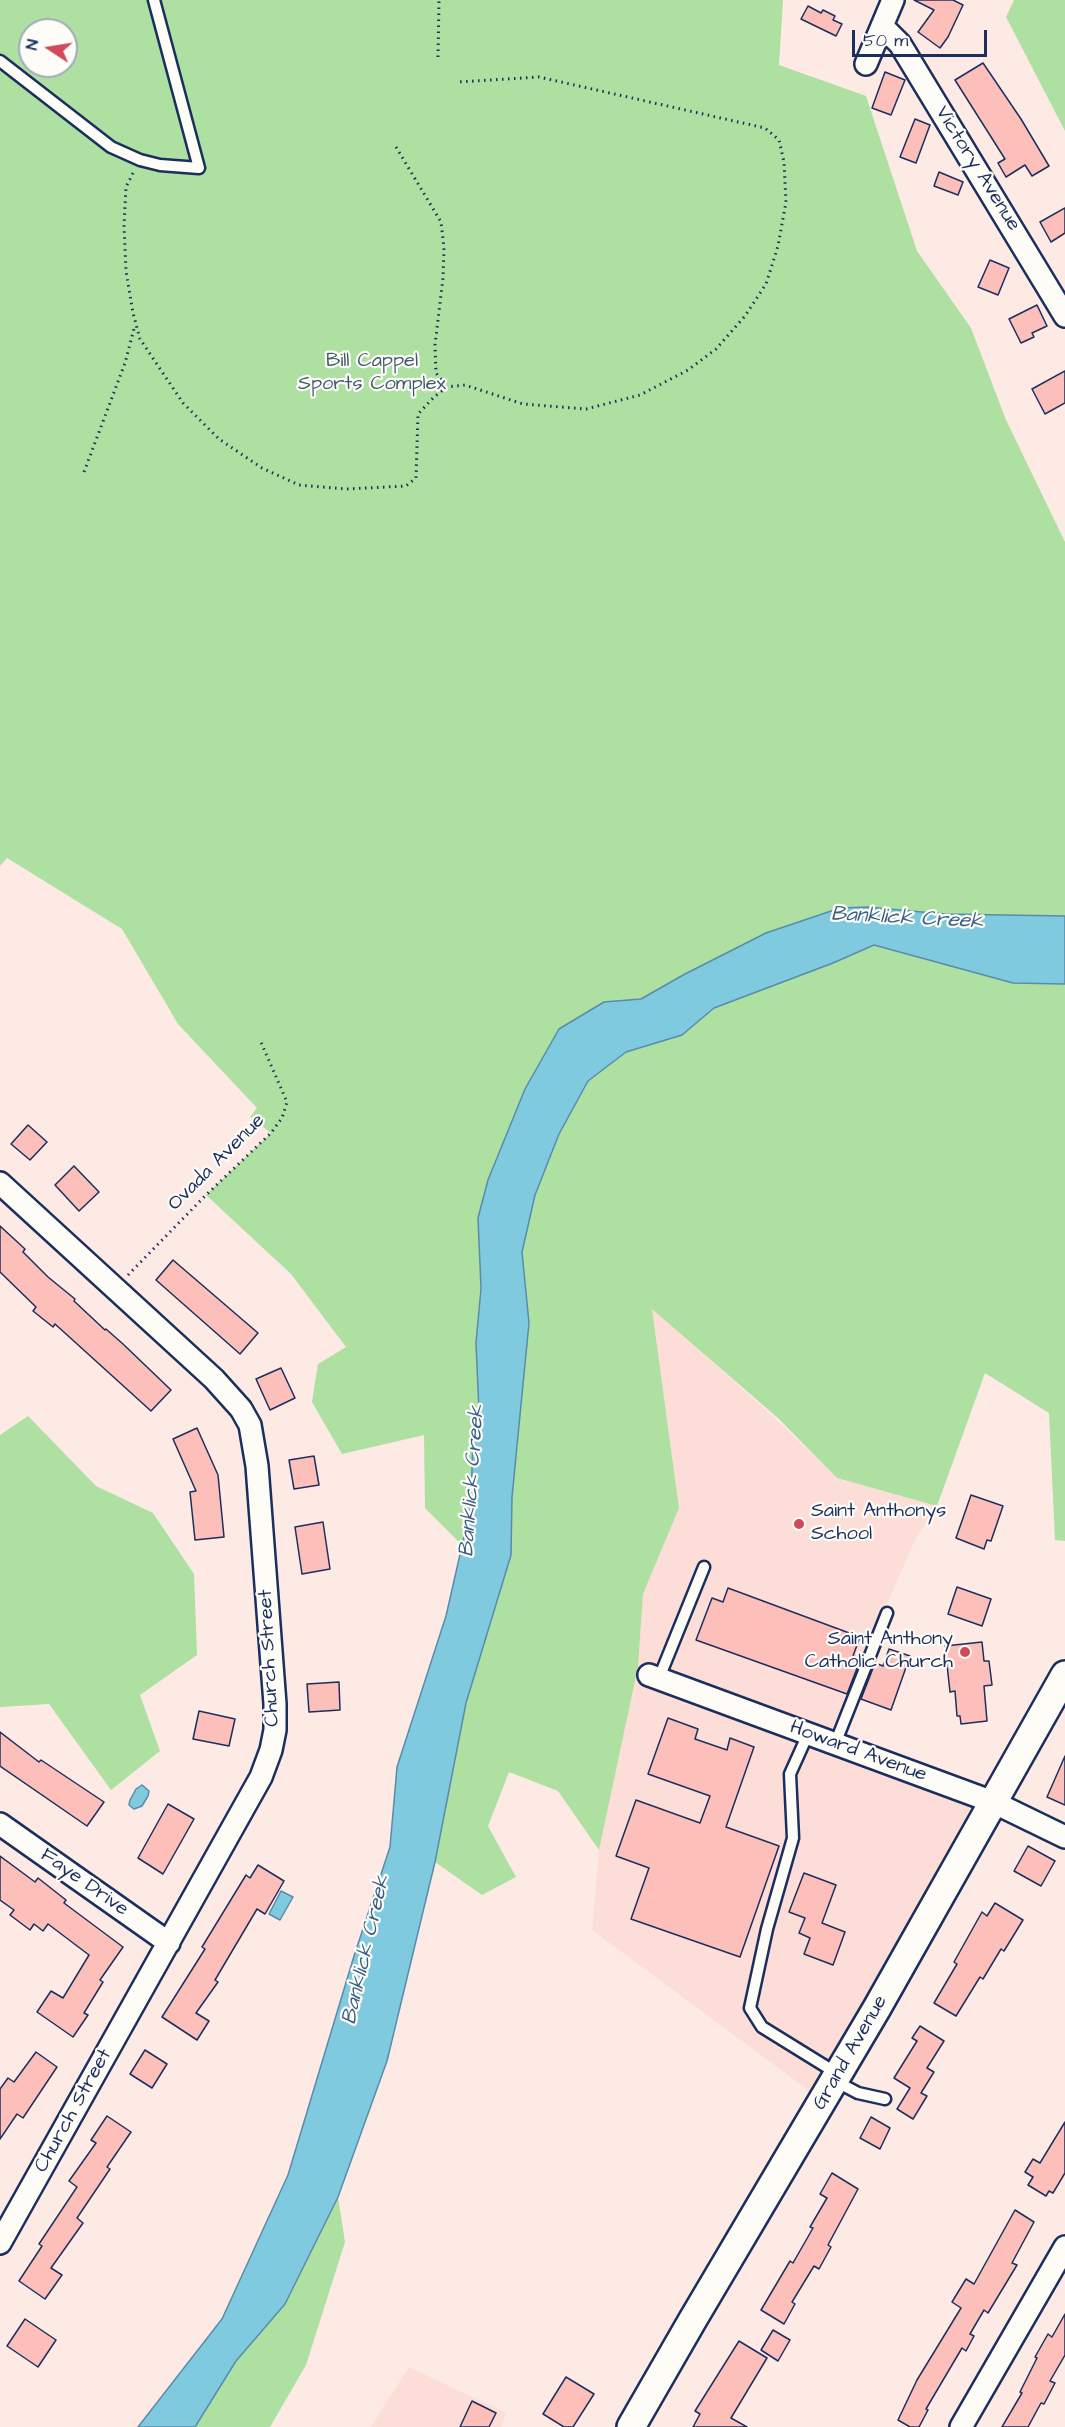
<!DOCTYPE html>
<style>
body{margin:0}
#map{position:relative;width:1065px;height:2427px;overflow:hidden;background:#fdeae5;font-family:"Architects Daughter",sans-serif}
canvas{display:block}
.north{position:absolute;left:18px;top:18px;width:60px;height:60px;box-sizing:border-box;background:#fdfcf7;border:2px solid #a3aaba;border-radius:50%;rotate:282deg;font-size:16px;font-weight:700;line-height:24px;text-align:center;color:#1b2f5e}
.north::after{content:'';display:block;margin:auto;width:21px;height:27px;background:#d1495b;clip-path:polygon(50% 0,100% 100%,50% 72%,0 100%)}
.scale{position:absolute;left:852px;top:30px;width:135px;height:27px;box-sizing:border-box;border:3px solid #1b2f5e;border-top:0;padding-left:8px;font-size:18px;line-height:21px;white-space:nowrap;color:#1b2f5e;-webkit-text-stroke:4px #fdfcf7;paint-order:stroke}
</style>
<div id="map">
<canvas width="1065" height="2427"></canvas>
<div class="north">N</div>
<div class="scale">50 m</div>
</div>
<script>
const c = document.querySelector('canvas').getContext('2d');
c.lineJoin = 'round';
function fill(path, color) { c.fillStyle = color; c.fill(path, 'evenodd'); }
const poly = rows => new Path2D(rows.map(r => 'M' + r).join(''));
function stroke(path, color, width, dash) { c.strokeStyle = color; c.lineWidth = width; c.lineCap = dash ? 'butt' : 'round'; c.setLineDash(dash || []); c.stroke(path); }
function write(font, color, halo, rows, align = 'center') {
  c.font = font + ' "Architects Daughter",sans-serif'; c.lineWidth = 4.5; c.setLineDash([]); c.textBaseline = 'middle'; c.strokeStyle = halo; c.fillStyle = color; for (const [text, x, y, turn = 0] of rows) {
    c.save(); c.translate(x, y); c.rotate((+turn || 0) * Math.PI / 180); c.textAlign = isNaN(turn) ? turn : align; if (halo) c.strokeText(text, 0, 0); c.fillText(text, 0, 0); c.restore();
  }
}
const built = poly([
 [652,1308,777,1420,837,1478,937,1506,915,1540,827,1741,993,1802,823,2101,592,1930,599,1850,638,1667,643,1594,679,1508],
 [409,2367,506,2413,501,2427,371,2427]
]);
const green = poly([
 [0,0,783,0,779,65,866,96,917,251,971,328,1006,420,1065,542,1065,916,944,914,867,907,766,933,685,974,641,999,604,1002,559,1029,525,1089,488,1180,476,1343,479,1411,473,1434,471,1506,462,1545,425,1508,424,1435,342,1454,312,1402,318,1364,346,1347,291,1274,206,1195,271,1133,250,1117,257,1108,178,1024,122,929,7,858,0,866],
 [30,30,66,30,66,66,30,66],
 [1014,0,1065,0,1065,131,1006,17],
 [874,945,1013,983,1065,984,1065,1541,1055,1540,1049,1413,985,1373,937,1506,837,1478,779,1419,652,1309,679,1508,643,1594,638,1667,599,1850,558,1791,509,1772,488,1826,516,1877,482,1895,435,1862,466,1703,511,1554,512,1497,529,1323,522,1252,535,1195,559,1134,588,1081,626,1052,682,1035,714,1008,833,963],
 [28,1416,96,1486,153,1513,194,1574,197,1655,140,1695,160,1751,111,1790,49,1704,0,1707,0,1435],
 [338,2197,345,2242,306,2365,270,2427,195,2427,236,2361,285,2304]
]);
const water = poly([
 [867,907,944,914,1065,916,1065,984,1013,983,874,945,833,963,714,1008,682,1035,626,1052,588,1081,559,1134,535,1195,522,1252,529,1323,512,1497,511,1555,466,1703,435,1862,387,2061,338,2197,285,2304,236,2361,195,2427,138,2427,222,2319,288,2175,354,1956,390,1847,397,1767,446,1616,471,1506,473,1434,479,1411,476,1343,481,1288,478,1218,488,1180,525,1089,559,1029,604,1002,641,999,685,974,766,933,840,908,867,907],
 [142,1785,149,1791,148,1796,142,1806,134,1809,129,1805,130,1800,136,1789,142,1785],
 [281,1891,293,1897,280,1920,269,1914,281,1891]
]);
const building = poly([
 [914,0,953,0,963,5,948,37,940,48,918,32,934,10,914,0],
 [808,6,821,13,823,10,835,16,833,20,842,24,836,36,801,19,808,6],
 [983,63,1021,119,1049,166,1032,176,1025,165,1006,177,998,163,1005,159,955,80,983,63],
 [885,72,905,80,891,115,872,108,885,72],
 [915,119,930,125,916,163,900,157,915,119],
 [939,172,963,182,958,195,934,186,939,172],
 [1065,208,1065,233,1051,242,1040,222,1065,208],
 [990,260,1009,268,998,295,978,287,990,260],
 [1037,305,1047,326,1032,333,1034,337,1021,343,1009,319,1037,305],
 [1065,371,1065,403,1045,414,1032,389,1065,371],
 [28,1125,47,1142,30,1160,11,1144,28,1125],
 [74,1166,99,1192,79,1211,55,1185,74,1166],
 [0,1226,25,1249,23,1252,48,1277,75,1299,74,1301,105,1330,106,1329,123,1344,171,1390,151,1411,55,1324,53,1327,33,1311,36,1307,0,1272,0,1226],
 [173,1260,258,1333,240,1354,156,1280,173,1260],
 [281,1368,295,1398,270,1410,256,1379,281,1368],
 [197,1428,218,1475,224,1537,195,1540,190,1492,196,1491,173,1439,197,1428],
 [314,1456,319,1485,294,1489,289,1460,314,1456],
 [971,1495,1003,1506,991,1541,987,1540,984,1549,956,1538,971,1495],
 [323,1522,330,1569,302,1574,295,1527,323,1522],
 [957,1587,991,1599,982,1626,948,1614,957,1587],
 [728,1588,860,1637,853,1656,861,1658,847,1694,696,1640,712,1598,723,1602,728,1588],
 [982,1642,984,1661,989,1661,992,1685,984,1686,987,1721,961,1724,960,1716,957,1716,955,1691,950,1692,945,1646,982,1642],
 [889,1649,910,1656,891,1710,861,1699,875,1663,883,1666,889,1649],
 [339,1682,340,1710,309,1712,307,1684,339,1682],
 [199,1711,235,1719,229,1746,193,1739,199,1711],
 [668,1718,698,1729,695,1739,727,1750,730,1738,754,1747,726,1827,779,1846,740,1957,631,1919,649,1868,616,1856,636,1800,700,1823,710,1796,648,1774,668,1718],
 [0,1732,39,1762,41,1760,104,1802,87,1826,0,1766,0,1732],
 [1065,1756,1065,1805,1047,1797,1065,1756],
 [168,1804,194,1819,163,1874,138,1858,168,1804],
 [1028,1846,1055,1861,1041,1886,1014,1871,1028,1846],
 [0,1856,35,1882,38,1878,66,1900,64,1903,123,1947,100,1980,103,1982,84,2013,88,2015,73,2037,37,2012,51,1991,63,1998,89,1955,48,1924,43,1931,34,1924,30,1930,10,1915,14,1910,0,1900,0,1856],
 [258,1865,284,1881,265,1914,257,1909,215,1980,218,1982,196,2013,209,2021,197,2040,162,2017,205,1949,202,1947,246,1875,250,1878,258,1865],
 [804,1873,836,1885,822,1923,845,1932,833,1965,804,1954,810,1938,799,1933,805,1918,789,1912,804,1873],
 [995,1903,1023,1920,1004,1951,1001,1949,983,1979,980,1977,956,2016,934,2003,957,1964,954,1962,982,1912,987,1916,995,1903],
 [920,2026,944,2041,927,2068,934,2072,921,2093,927,2096,913,2119,897,2109,910,2088,894,2078,917,2041,912,2038,920,2026],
 [145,2050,167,2064,152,2088,130,2074,145,2050],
 [36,2052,57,2067,23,2118,17,2114,0,2139,0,2089,8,2078,14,2082,36,2052],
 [107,2116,131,2132,107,2167,110,2169,77,2218,83,2223,51,2268,62,2275,45,2299,19,2281,42,2246,39,2244,77,2187,69,2181,96,2143,91,2140,107,2116],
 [871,2117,890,2128,880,2149,860,2138,871,2117],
 [1065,2122,1065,2173,1053,2193,1049,2191,1046,2196,1028,2185,1033,2177,1025,2172,1033,2159,1040,2163,1065,2122],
 [832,2173,858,2189,828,2245,831,2247,819,2269,814,2266,792,2302,795,2304,784,2324,761,2310,790,2261,793,2263,813,2228,810,2227,827,2198,820,2194,832,2173],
 [1015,2210,1034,2222,1012,2263,1017,2265,988,2313,984,2310,970,2334,974,2336,966,2351,962,2348,926,2409,928,2410,919,2427,910,2427,898,2420,917,2380,961,2308,952,2302,966,2279,974,2284,1015,2210],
 [1065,2314,1065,2355,1050,2381,1055,2383,1044,2404,1041,2403,1028,2427,1002,2427,1022,2393,1020,2392,1037,2358,1035,2357,1048,2334,1052,2337,1065,2314],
 [25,2319,56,2340,38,2367,7,2346,25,2319],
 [773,2330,790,2340,778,2361,761,2350,773,2330],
 [739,2341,767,2358,731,2418,747,2427,693,2427,700,2414,695,2411,739,2341],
 [566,2377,594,2394,573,2427,564,2427,543,2414,566,2377],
 [472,2401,496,2413,489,2427,460,2427,472,2401]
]);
const path = poly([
 [438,57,439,0],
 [396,147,441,222,444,248,443,278,435,345,436,373,447,387],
 [133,173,126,187,124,225,126,271,133,313,140,339,183,403,219,439,262,468,299,485,346,489,406,486,416,478,418,414,434,397,447,387,465,385,523,404,586,409,640,395,688,370,716,349,745,316,766,284,778,246,786,202,784,162,779,140,765,128,539,77,458,82],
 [84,472,125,363,135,325],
 [128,1275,206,1195,271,1133,282,1118,287,1102,260,1040]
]);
const service = poly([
 [0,61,111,147,140,160,160,165,199,168,154,0],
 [659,1678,704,1567],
 [808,1734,790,1774,793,1838,767,1929,750,2008,762,2027,838,2074],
 [835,1744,887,1613],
 [835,2081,858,2093,885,2099]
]);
const minor = poly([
 [882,26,900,44,1065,316],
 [866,64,893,0],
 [0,1183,214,1379,241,1409,250,1425,257,1466,275,1704,275,1730,271,1750,261,1777,0,2243],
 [649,1675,993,1802,1065,1837],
 [0,1824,169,1943],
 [961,2427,1065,2247]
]);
const tertiary = poly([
 [631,2427,692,2321,877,2008,1065,1675]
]);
const markers = [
 [799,1524,6,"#d1495b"],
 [965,1652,6,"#d1495b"]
];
const streetNames = [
 ["Victory Avenue",977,169,58],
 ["Ovada Avenue",217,1163,-45],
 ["Church Street",270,1658,-93],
 ["Howard Avenue",858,1752,20],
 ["Faye Drive",84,1883,35],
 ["Grand Avenue",851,2053,-60],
 ["Church Street",74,2111,-61]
];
const parkNames = [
 ["Bill Cappel",372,362],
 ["Sports Complex",372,385]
];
const poiNames = [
 ["Saint Anthonys",811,1512],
 ["School",811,1535],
 ["Saint Anthony",953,1640,"right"],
 ["Catholic Church",953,1663,"right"]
];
const waterNames = [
 ["Banklick Creek",907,919,3],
 ["Banklick Creek",473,1481,-86],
 ["Banklick Creek",367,1950,-77]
];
fill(built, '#fdddd8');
fill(green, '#ade0a1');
fill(water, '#80cae0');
stroke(water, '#588cac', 1.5);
fill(building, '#fcbfba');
stroke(building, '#1b2f5e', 1.5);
stroke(service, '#1b2f5e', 15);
stroke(minor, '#1b2f5e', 26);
stroke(tertiary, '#1b2f5e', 32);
stroke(path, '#1b2f5e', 3, [1.5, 4.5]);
stroke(service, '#fdfcf7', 10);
stroke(minor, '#fdfcf7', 21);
stroke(tertiary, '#fdfcf7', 27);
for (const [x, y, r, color] of markers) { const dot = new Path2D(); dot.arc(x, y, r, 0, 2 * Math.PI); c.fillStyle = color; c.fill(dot); stroke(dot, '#fdfcf7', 2); }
write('20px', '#1b2f5e', '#fdfcf7', streetNames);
write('20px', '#405b6f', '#fdfcf7', parkNames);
write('20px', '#1b2f5e', '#fdfcf7', poiNames, 'left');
write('italic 21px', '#395e85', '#fdfcf7', waterNames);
</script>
